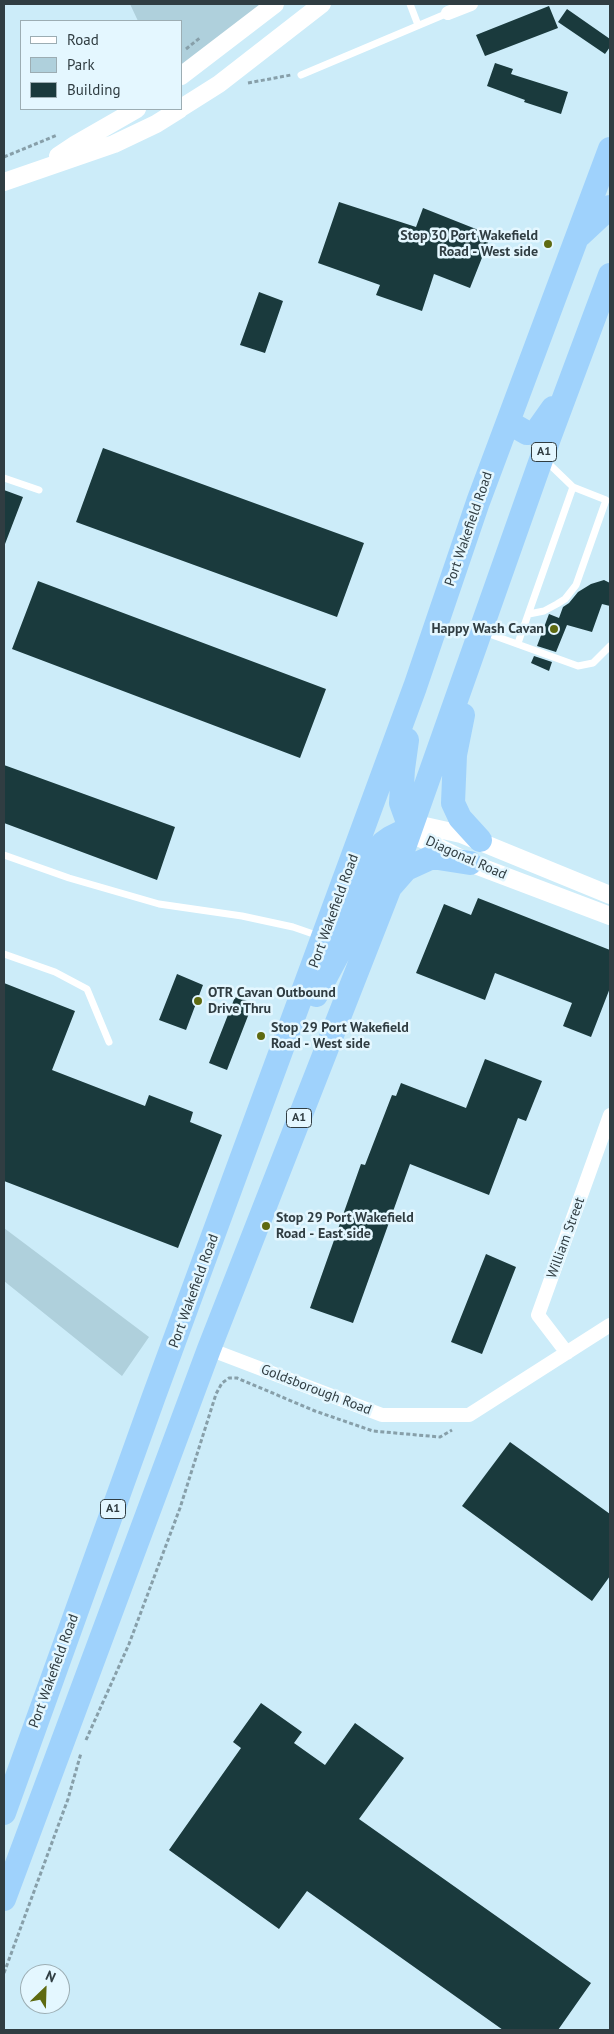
<!DOCTYPE html>
<style>
body{margin:0}
#map{position:relative;width:614px;height:2034px;overflow:hidden;background:#ccecf9;font-family:"PT Sans",sans-serif}
canvas{display:block}
.frame{position:absolute;inset:0;border:5px solid #303d42;pointer-events:none}
.legend{position:absolute;left:20px;top:20px;width:162px;height:90px;box-sizing:border-box;background:#e4f7ff;border:1px solid #9cadb3;margin:0;padding:6px 9px;list-style:none;font-size:15px;color:#303d42}
.legend li{display:flex;align-items:center;gap:10px;height:25px}
.legend b{width:25px;border:1px solid #9cadb3}
.north{position:absolute;left:20px;top:1964px;width:50px;height:50px;box-sizing:border-box;background:#e4f7ff;border:1px solid #9cadb3;border-radius:50%;rotate:24deg;font-size:14px;font-weight:700;line-height:20px;text-align:center;color:#303d42}
.north::after{content:'';display:block;margin:auto;width:18px;height:22px;background:#5e6a11;clip-path:polygon(50% 0,100% 100%,50% 72%,0 100%)}
</style>
<div id="map">
<canvas width="614" height="2034"></canvas>
<div class="frame"></div>
<ul class="legend">
<li><b style="height:6px;background:#fff"></b>Road</li>
<li><b style="height:14px;background:#afd0dc"></b>Park</li>
<li><b style="height:14px;background:#1a3a3d"></b>Building</li>
</ul>
<div class="north">N</div>
</div>
<script>
const c = document.querySelector('canvas').getContext('2d');
c.lineJoin = 'round';
function fill(path, color) { c.fillStyle = color; c.fill(path, 'evenodd'); }
const poly = rows => new Path2D(rows.map(r => 'M' + r).join(''));
function stroke(path, color, width, dash) { c.strokeStyle = color; c.lineWidth = width; c.lineCap = dash ? 'butt' : 'round'; c.setLineDash(dash || []); c.stroke(path); }
function write(font, color, halo, rows, align = 'center') {
  c.font = font + ' "PT Sans",sans-serif'; c.lineWidth = 5; c.setLineDash([]); c.textBaseline = 'middle'; c.strokeStyle = halo; c.fillStyle = color; for (const [text, x, y, turn = 0] of rows) {
    c.save(); c.translate(x, y); c.rotate((+turn || 0) * Math.PI / 180); c.textAlign = isNaN(turn) ? turn : align; if (halo) c.strokeText(text, 0, 0); c.fillText(text, 0, 0); c.restore();
  }
}
const green = poly([
 [130,4,275,4,181,76,181,21,138,21],
 [4,1228,149,1337,122,1376,4,1281]
]);
const building = poly([
 [549,6,558,28,485,56,476,35],
 [567,9,610,39,610,47,605,54,558,22],
 [495,63,513,69,511,74,568,92,561,114,524,102,525,100,487,86],
 [339,202,416,227,423,208,491,235,470,288,434,274,422,311,376,295,380,285,318,263],
 [259,292,283,301,265,353,240,345],
 [103,448,364,543,337,617,76,522],
 [4,490,23,497,5,544,4,544],
 [604,580,610,583,610,606,602,604,592,632,567,625,556,652,537,646,549,614,559,618,563,607,569,603,578,592,591,584],
 [38,581,326,689,300,758,12,649],
 [534,656,552,662,549,671,531,663],
 [4,765,175,827,157,880,4,823],
 [478,898,610,950,610,988,591,1037,563,1026,572,1003,495,973,485,1000,416,973,444,904,471,915],
 [177,974,203,985,186,1030,159,1020],
 [4,983,75,1011,52,1070,145,1106,149,1095,193,1112,190,1122,222,1135,178,1248,4,1181],
 [235,997,253,1003,227,1070,209,1063],
 [485,1059,542,1081,526,1121,518,1118,489,1195,410,1164,353,1323,310,1308,361,1164,365,1165,392,1095,396,1096,401,1083,466,1108],
 [486,1254,516,1267,482,1354,451,1342],
 [510,1442,610,1514,610,1576,592,1601,462,1506],
 [261,1703,302,1732,294,1743,325,1765,355,1723,404,1758,359,1819,591,1983,558,2030,503,2030,307,1891,279,1929,169,1850,241,1748,233,1742]
]);
const path = poly([
 [186,49,201,37],
 [248,83,291,75],
 [4,157,57,135],
 [86,1740,129,1644,180,1508,216,1394,222,1383,229,1378,237,1378,315,1411,373,1431,440,1437,452,1430],
 [4,1973,68,1799,81,1753]
]);
const service = poly([
 [410,4,418,25],
 [301,75,448,13],
 [4,478,39,490],
 [529,614,544,611,557,604,565,599,576,585,606,500,573,487,545,460],
 [484,632,578,666,593,663,610,646],
 [518,643,573,487],
 [4,855,69,878,159,904,242,916,293,927,319,936],
 [4,954,55,972,87,989,109,1042]
]);
const minor = poly([
 [448,13,471,4],
 [209,1349,382,1415,469,1415,610,1325],
 [567,1353,538,1315,610,1115]
]);
const tertiary = poly([
 [181,76,275,4],
 [181,108,219,84,322,4],
 [58,156,76,144,137,109],
 [4,182,114,144,156,124,180,109],
 [410,828,422,839,470,863,610,916],
 [410,828,425,826,461,834,610,895]
]);
const trunk = poly([
 [580,235,610,207],
 [508,422,527,433,536,432,553,408],
 [463,715,455,755,453,803,460,818,480,840],
 [407,740,403,769,401,803,410,828],
 [392,885,406,869,430,858,438,858,470,863],
 [316,995,345,941,377,853,383,843,390,838,410,828],
 [4,1813,154,1396,415,687,478,502,610,149],
 [4,1899,209,1349,390,887,542,457,610,275]
]);
const markers = [
 [548,244,5,"#5e6a11"],
 [554,629,5,"#5e6a11"],
 [198,1001,5,"#5e6a11"],
 [261,1036,5,"#5e6a11"],
 [266,1226,5,"#5e6a11"]
];
const shields = [
 [544,452,25],
 [299,1118,25],
 [113,1509,25]
];
const shieldNames = [
 ["A1",544,452],
 ["A1",299,1118],
 ["A1",113,1509]
];
const poiNames = [
 ["Stop 30 Port Wakefield",538,236,"right"],
 ["Road - West side",538,252,"right"],
 ["Happy Wash Cavan",544,629,"right"],
 ["OTR Cavan Outbound",208,993],
 ["Drive Thru",208,1009],
 ["Stop 29 Port Wakefield",271,1028],
 ["Road - West side",271,1044],
 ["Stop 29 Port Wakefield",276,1218],
 ["Road - East side",276,1234]
];
const streetNames = [
 ["Port Wakefield Road",469,529,-71],
 ["Diagonal Road",466,858,24],
 ["Port Wakefield Road",334,911,-70],
 ["William Street",566,1238,-70],
 ["Port Wakefield Road",194,1291,-70],
 ["Goldsborough Road",316,1390,21],
 ["Port Wakefield Road",54,1671,-70]
];
fill(green, '#afd0dc');
fill(building, '#1a3a3d');
stroke(path, '#879fa9', 3, [4, 2.5]);
stroke(service, '#fff', 7);
stroke(minor, '#fff', 14);
stroke(tertiary, '#fff', 18);
stroke(trunk, '#9fd2fc', 24);
for (const [x, y, r, color] of markers) { const dot = new Path2D(); dot.arc(x, y, r, 0, 2 * Math.PI); c.fillStyle = color; c.fill(dot); stroke(dot, '#e4f7ff', 2); }
for (const [x, y, w] of shields) { const box = new Path2D(); box.roundRect(x - w / 2, y - 9.5, w, 19, 4); c.fillStyle = '#e4f7ff'; c.fill(box); stroke(box, '#303d42', 1); }
write('bold 12px', '#303d42', null, shieldNames);
write('bold 14px', '#303d42', '#e4f7ff', poiNames, 'left');
write('14px', '#303d42', '#e4f7ff', streetNames);
</script>
